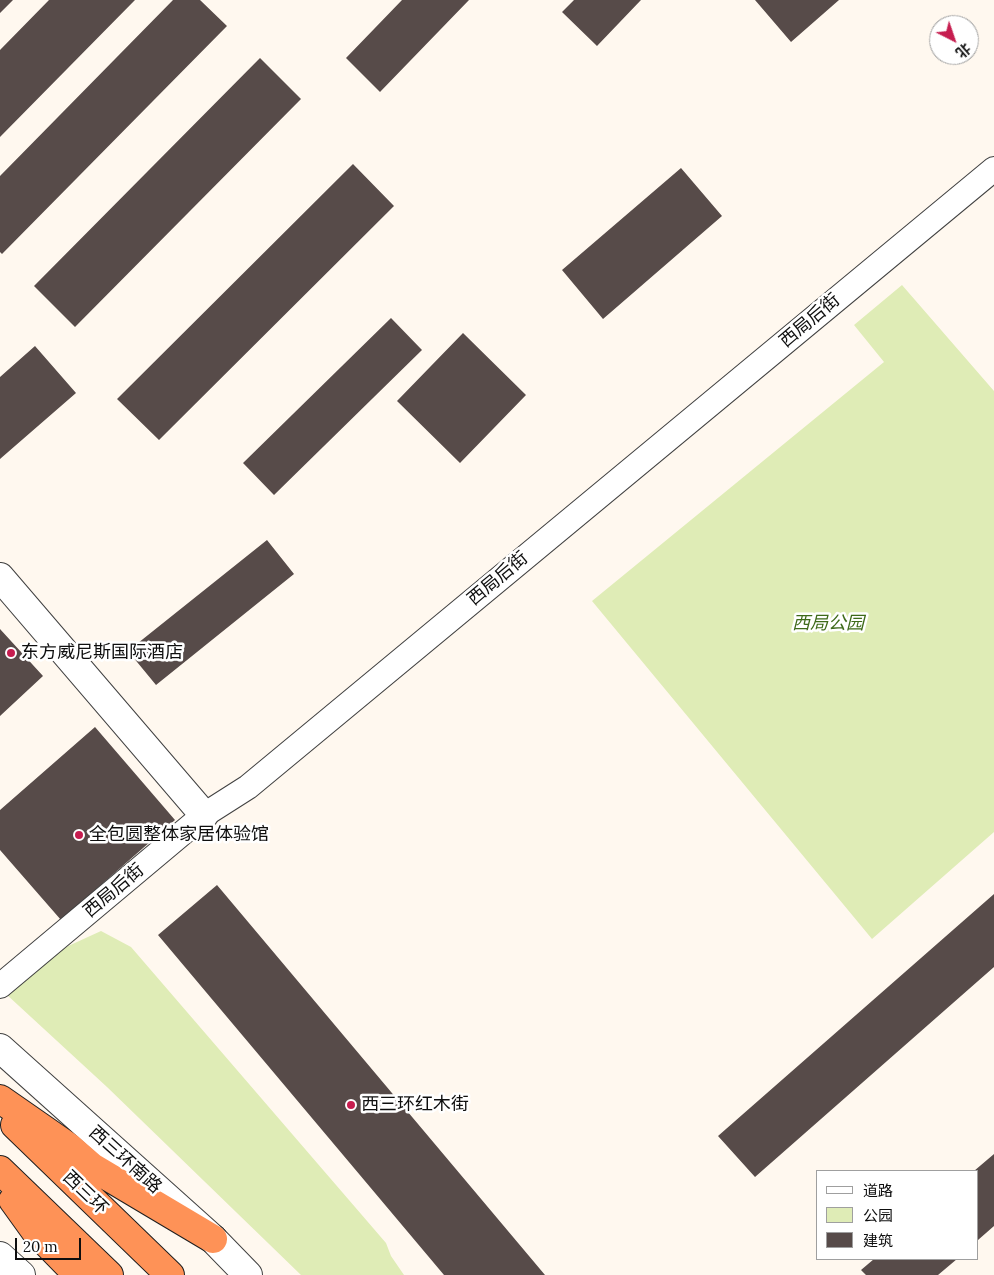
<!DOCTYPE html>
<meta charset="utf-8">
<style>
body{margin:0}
#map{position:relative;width:994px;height:1275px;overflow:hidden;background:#fff8ef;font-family:Lora,"Noto Sans SC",serif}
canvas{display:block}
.legend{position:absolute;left:816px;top:1170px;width:162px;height:90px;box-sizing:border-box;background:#fff;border:1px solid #9f9f9f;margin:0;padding:6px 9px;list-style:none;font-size:15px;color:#0e0e0e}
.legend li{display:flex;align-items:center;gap:10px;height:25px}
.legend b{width:25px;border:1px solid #9f9f9f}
.north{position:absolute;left:929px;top:15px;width:50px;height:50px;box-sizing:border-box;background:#fff;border:1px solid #9f9f9f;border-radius:50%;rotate:139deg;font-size:14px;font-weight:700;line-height:20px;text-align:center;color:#0e0e0e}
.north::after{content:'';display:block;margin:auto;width:18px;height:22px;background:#c61d4f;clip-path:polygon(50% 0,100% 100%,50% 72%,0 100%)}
.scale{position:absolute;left:15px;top:1238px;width:66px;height:22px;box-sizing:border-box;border:2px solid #0e0e0e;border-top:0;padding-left:6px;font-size:15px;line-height:18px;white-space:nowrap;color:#0e0e0e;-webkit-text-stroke:4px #fff;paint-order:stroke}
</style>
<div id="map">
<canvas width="994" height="1275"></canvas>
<ul class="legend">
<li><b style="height:6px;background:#fff"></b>道路</li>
<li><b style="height:14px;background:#dfecb6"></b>公园</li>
<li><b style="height:14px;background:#574b49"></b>建筑</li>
</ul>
<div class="north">北</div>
<div class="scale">20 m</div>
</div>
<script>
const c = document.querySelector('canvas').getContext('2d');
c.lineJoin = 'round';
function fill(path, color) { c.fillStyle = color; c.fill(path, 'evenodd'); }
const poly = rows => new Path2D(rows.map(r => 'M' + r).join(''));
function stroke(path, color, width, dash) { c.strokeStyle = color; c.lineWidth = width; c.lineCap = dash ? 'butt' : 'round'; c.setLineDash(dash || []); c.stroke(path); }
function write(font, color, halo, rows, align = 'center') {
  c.font = font + ' Lora,"Noto Sans SC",serif'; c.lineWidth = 5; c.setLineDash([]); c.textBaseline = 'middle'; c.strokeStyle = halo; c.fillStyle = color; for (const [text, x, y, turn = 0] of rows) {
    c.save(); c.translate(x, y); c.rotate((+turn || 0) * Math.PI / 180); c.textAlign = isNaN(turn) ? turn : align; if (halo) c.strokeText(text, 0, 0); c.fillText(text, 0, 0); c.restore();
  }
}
const green = poly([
 [902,285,994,391,994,832,872,939,592,601,884,362,854,325],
 [101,931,131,947,386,1243,391,1256,404,1275,301,1275,107,1087,6,994,53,953]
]);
const building = poly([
 [0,0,13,0,0,13],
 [49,0,135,0,0,137,0,50],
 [173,0,200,0,227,26,2,254,0,252,0,176],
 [402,0,469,0,380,92,346,58],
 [574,0,641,0,597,46,562,12],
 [755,0,839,0,791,42],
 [260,58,301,99,75,327,34,286],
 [353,164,394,206,159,440,117,399],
 [681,168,722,216,603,319,562,270],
 [391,318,422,350,274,495,243,463],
 [463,333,526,395,460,463,397,401],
 [35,346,76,393,0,459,0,377],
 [267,540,294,574,156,685,128,651],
 [0,629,43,676,0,716],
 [95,727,175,820,61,920,0,850,0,810],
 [217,885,545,1275,444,1275,158,935],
 [994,894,994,967,755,1177,718,1136],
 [994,1154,994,1226,978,1240,978,1171,974,1171],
 [874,1259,957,1259,938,1275,866,1275,861,1270]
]);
const minor = poly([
 [0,986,204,815,248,787,994,169]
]);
const tertiary = poly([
 [0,577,204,815],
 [0,1048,213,1239,248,1275],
 [0,1256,21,1275]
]);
const trunk = poly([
 [0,1099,69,1147,92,1167,213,1239],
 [15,1125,170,1275],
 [0,1170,109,1275],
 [13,1200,36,1232,78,1275]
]);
const markers = [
 [11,653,5,"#c61d4f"],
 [79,835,5,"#c61d4f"],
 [351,1105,5,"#c61d4f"]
];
const streetNames = [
 ["西局后街",810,321,-40],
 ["西局后街",498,579,-40],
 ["西局后街",114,891,-40],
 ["西三环南路",125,1160,42],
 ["西三环",85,1193,44]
];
const parkNames = [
 ["西局公园",828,624]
];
const poiNames = [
 ["东方威尼斯国际酒店",21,653],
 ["全包圆整体家居体验馆",89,835],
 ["西三环红木街",361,1105]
];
fill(green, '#dfecb6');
fill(building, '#574b49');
stroke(minor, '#414141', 26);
stroke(tertiary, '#414141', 30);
stroke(trunk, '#1f1f1f', 30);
stroke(minor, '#fff', 24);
stroke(tertiary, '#fff', 28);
stroke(trunk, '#fe9257', 28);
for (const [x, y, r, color] of markers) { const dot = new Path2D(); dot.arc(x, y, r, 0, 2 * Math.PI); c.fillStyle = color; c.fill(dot); stroke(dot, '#fff', 2); }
write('18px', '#0e0e0e', '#fff', streetNames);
write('italic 18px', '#3e6a1a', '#fff', parkNames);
write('18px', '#0e0e0e', '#fff', poiNames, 'left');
</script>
